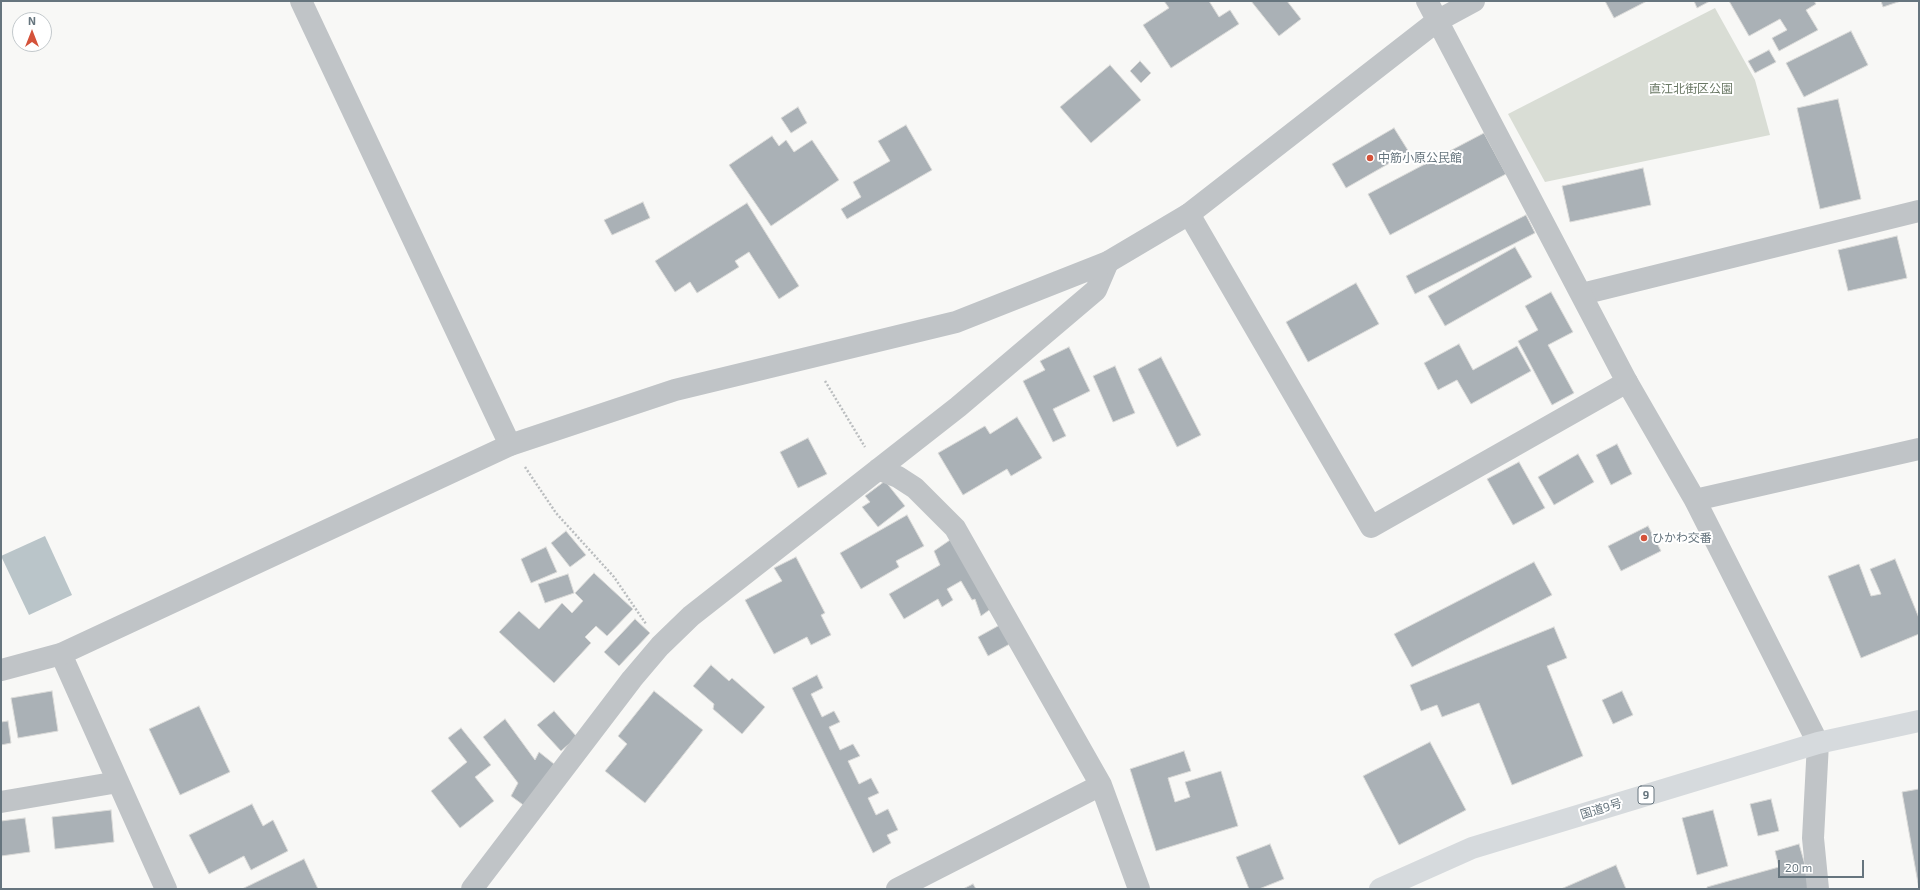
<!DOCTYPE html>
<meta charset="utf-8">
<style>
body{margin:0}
#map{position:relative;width:1920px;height:890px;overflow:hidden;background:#f8f8f6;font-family:"Exo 2",sans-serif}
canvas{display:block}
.frame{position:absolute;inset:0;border:2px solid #66757e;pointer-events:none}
.north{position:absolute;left:12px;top:12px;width:40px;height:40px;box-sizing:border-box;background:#fff;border:1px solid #c2c8cb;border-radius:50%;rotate:0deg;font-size:11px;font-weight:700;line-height:16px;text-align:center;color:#66757e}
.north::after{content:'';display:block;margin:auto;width:14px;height:18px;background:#d4523a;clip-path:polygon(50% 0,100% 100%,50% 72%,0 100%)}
.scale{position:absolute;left:1778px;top:860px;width:86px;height:18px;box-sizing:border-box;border:2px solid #66757e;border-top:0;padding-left:5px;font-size:12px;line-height:14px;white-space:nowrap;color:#66757e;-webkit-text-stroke:3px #fff;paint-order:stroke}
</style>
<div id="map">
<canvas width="1920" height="890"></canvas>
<div class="frame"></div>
<div class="north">N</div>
<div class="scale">20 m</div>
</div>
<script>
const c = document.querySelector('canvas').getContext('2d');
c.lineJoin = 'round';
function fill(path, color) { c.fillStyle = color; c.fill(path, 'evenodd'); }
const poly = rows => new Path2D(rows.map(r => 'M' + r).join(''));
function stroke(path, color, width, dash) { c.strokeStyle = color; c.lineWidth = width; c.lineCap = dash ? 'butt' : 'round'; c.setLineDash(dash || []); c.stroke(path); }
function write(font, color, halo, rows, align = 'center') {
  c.font = font + ' "Exo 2","Noto Sans JP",sans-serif'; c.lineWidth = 4; c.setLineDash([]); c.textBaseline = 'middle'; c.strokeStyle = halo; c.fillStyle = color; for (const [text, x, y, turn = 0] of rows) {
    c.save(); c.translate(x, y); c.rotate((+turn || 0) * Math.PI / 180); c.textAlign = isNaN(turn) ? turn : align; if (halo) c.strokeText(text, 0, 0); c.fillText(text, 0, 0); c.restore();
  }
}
const green = poly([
 [1715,8,1755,80,1770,135,1545,182,1508,114]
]);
const water = poly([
 [45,536,72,595,29,615,1,556]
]);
const building = poly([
 [1164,1,1209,1,1219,17,1230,10,1239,24,1171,68,1143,25,1169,8,1164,1],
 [1251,1,1287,1,1301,19,1279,36,1251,1],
 [1605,1,1647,1,1614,18,1605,1],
 [1694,1,1710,1,1697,8,1694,1],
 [1729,1,1814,1,1816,4,1806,10,1818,30,1779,51,1772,38,1787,30,1780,19,1749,36,1729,1],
 [1881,1,1901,1,1883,7,1881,1],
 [1851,31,1868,65,1804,97,1786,63,1851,31],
 [1769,50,1776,62,1755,73,1748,61,1769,50],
 [1140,61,1151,73,1141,83,1130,71,1140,61],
 [1110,65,1141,100,1091,143,1060,107,1110,65],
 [1838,99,1861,199,1820,209,1797,108,1838,99],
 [798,107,807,123,791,133,781,118,798,107],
 [906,125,932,170,847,219,841,209,861,197,853,182,890,161,878,141,906,125],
 [1394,128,1409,152,1346,188,1332,164,1394,128],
 [1484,133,1506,174,1390,235,1368,194,1484,133],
 [772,136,779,146,786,140,794,152,812,140,839,180,771,226,729,165,772,136],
 [1643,168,1651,205,1570,222,1562,186,1643,168],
 [643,202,650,218,612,235,604,220,643,202],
 [747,203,799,286,779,299,749,252,735,261,739,267,697,293,690,282,675,292,655,261,747,203],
 [1526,215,1535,233,1415,294,1406,276,1526,215],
 [1897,236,1907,278,1848,291,1838,250,1897,236],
 [1515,247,1532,277,1445,326,1428,296,1515,247],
 [1356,283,1379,324,1308,362,1286,322,1356,283],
 [1551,292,1573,332,1548,345,1574,393,1552,405,1518,341,1538,330,1525,306,1551,292],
 [1459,344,1473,370,1517,346,1531,371,1471,404,1457,380,1438,390,1424,363,1459,344],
 [1069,347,1090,391,1053,409,1066,436,1053,442,1023,381,1045,370,1040,361,1069,347],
 [1161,357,1201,435,1177,447,1138,369,1161,357],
 [1115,366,1135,413,1113,422,1093,376,1115,366],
 [1017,417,1042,458,1011,476,1007,469,963,495,938,453,985,426,990,434,1017,417],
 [808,438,827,474,798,488,780,452,808,438],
 [1617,444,1632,474,1611,485,1596,455,1617,444],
 [1578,454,1594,482,1554,505,1538,477,1578,454],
 [1519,462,1545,508,1513,525,1487,479,1519,462],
 [885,481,905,506,878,527,862,507,870,502,865,496,885,481],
 [907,515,924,546,896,561,899,567,861,589,840,553,907,515],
 [1648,526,1661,551,1621,571,1608,546,1648,526],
 [566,531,586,555,570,567,551,543,566,531],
 [953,538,992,608,981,616,975,599,972,600,961,581,947,589,953,600,942,607,938,599,904,619,889,594,940,565,934,551,953,538],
 [546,547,557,572,531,583,521,559,546,547],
 [796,557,825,613,821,615,831,635,811,645,807,637,774,654,745,600,782,581,774,568,796,557],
 [1895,559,1919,618,1919,634,1861,658,1828,576,1859,564,1871,596,1881,594,1870,569,1895,559],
 [1534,562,1552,595,1412,667,1394,634,1534,562],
 [594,573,633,609,607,636,596,626,585,637,591,643,554,683,499,632,519,611,539,629,562,603,572,613,583,601,575,593,594,573],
 [568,574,574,593,545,603,538,584,568,574],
 [635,619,650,633,619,666,604,652,635,619],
 [1007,621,1017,640,988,656,978,637,1007,621],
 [1554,627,1567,658,1547,666,1583,756,1512,785,1479,703,1442,717,1437,705,1421,711,1410,685,1554,627],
 [711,665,729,681,732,678,765,707,742,734,713,709,714,704,693,686,711,665],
 [817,675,823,688,811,694,822,717,834,711,840,722,829,727,840,750,853,744,860,756,848,761,859,784,871,778,879,793,868,798,876,815,888,809,898,830,887,835,891,843,873,853,792,688,817,675],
 [52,691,58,731,18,738,11,698,52,691],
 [654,691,703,730,645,803,605,771,627,744,618,736,654,691],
 [1622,691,1633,715,1613,724,1602,700,1622,691],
 [199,706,230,772,180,795,149,729,199,706],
 [554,711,577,737,561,751,537,725,554,711],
 [505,719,535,760,539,752,554,764,526,807,511,796,518,783,483,737,505,719],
 [8,721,11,743,1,745,1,722,8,721],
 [461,728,491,765,475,777,494,801,460,828,431,791,467,762,448,738,461,728],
 [1430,742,1466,810,1399,845,1363,776,1430,742],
 [1184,751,1191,771,1168,778,1175,802,1190,797,1185,782,1221,771,1238,826,1156,851,1130,769,1184,751],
 [1919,789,1919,889,1902,792,1919,789],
 [1771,799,1779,831,1758,836,1750,804,1771,799],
 [252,804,263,826,273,820,288,851,251,870,244,856,209,874,189,835,252,804],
 [111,810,114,842,55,849,52,817,111,810],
 [1713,810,1728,866,1697,875,1682,818,1713,810],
 [25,818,30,852,1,856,1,821,25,818],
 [1270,844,1284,879,1259,889,1249,889,1236,857,1270,844],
 [1799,844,1812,889,1707,889,1707,887,1779,867,1775,851,1799,844],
 [304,859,318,889,242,889,304,859],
 [1616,865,1626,889,1561,889,1616,865],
 [973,884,976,889,963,889,973,884]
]);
const path = poly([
 [825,381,865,447],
 [525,467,556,513,614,577,646,624]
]);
const minor = poly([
 [301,1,510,445],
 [1189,214,1371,527,1627,382],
 [1582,294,1919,211],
 [878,469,898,477,915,488,955,528,1101,785],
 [61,654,166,889],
 [1,802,118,782],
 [472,889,632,679,660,646,691,616,958,407,1096,290,1108,262],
 [897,889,1101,785,1139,889],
 [1818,889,1813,838,1818,743]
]);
const tertiary = poly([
 [1427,1,1627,382,1695,500,1818,743],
 [1695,500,1919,449],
 [1,670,61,654,510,445,675,390,956,322,1108,262,1189,214,1437,21,1474,1]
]);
const trunk = poly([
 [1380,889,1472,848,1818,743,1919,721]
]);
const markers = [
 [1370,158,4,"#d4523a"],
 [1644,538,4,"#d4523a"]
];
const shields = [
 [1646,795,16]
];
const shieldNames = [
 ["9",1646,795]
];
const parkNames = [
 ["直江北街区公園",1691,89]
];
const poiNames = [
 ["中筋小原公民館",1378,158],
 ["ひかわ交番",1652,538]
];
const streetNames = [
 ["国道9号",1601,809,-17]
];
fill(green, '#d9ddd5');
fill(water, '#bac5c9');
fill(building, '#aab1b6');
stroke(building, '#dadad8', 1);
stroke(path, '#babdbf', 2.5, [2, 2]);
stroke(minor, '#c0c4c7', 22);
stroke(tertiary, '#c0c4c7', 22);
stroke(trunk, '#d6dadd', 22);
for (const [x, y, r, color] of markers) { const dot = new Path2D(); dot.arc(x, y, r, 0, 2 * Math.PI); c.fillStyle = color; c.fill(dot); stroke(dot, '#fff', 1.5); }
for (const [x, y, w] of shields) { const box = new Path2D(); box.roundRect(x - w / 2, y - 9, w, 18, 3); c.fillStyle = '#fff'; c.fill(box); stroke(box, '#66757e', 1); }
write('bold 11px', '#66757e', null, shieldNames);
write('12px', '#697764', '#fff', parkNames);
write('12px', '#66757e', '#fff', poiNames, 'left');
write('12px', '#66757e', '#fff', streetNames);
</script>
